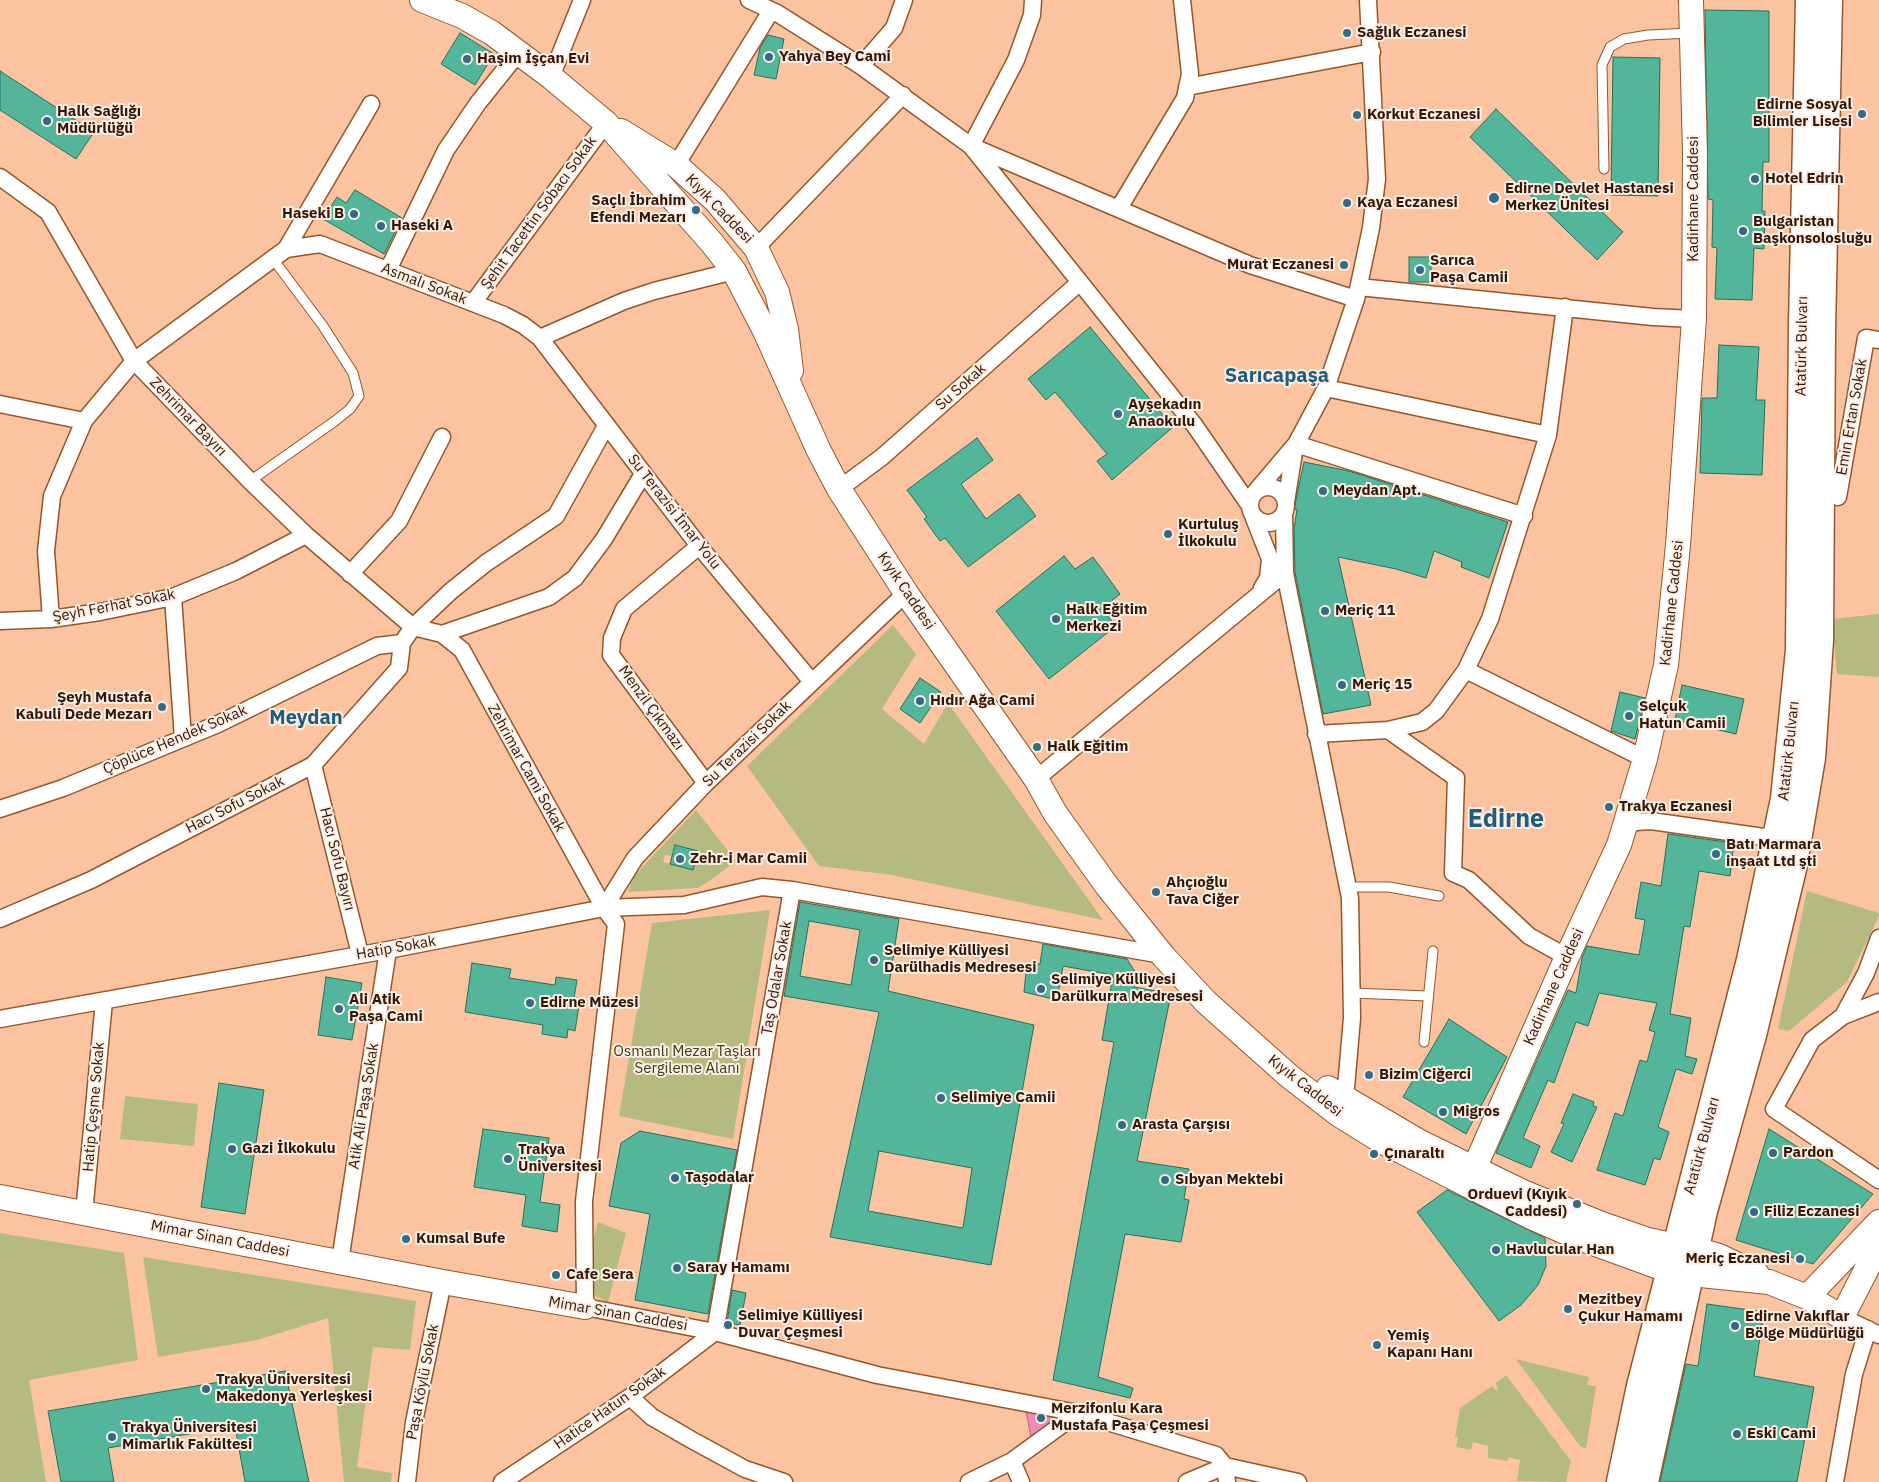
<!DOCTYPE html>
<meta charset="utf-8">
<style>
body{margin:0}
canvas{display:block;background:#fcc3a0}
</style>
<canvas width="1879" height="1482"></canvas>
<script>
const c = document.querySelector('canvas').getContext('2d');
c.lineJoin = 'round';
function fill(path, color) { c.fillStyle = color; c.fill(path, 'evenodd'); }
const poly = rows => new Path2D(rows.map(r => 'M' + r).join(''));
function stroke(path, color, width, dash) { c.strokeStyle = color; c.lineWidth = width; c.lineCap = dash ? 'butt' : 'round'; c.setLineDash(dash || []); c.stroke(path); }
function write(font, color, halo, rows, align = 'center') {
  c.font = font + ' "IBM Plex Sans",sans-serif'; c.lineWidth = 4; c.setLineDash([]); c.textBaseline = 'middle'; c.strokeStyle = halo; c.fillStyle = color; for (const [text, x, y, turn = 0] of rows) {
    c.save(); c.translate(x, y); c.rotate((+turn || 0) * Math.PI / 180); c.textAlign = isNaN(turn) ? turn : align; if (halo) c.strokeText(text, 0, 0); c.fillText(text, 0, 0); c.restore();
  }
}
const green = poly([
 [1879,614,1879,677,1837,674,1832,619],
 [893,625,916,654,882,709,924,744,948,703,1103,920,892,875,819,866,747,766],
 [696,810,736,861,711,880,698,888,628,892,633,877],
 [675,845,698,852,693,870,663,862,665,855,672,856],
 [1807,891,1879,913,1879,916,1847,982,1789,1031,1778,1029],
 [770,910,733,1139,619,1116,652,923],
 [125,1096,198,1104,194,1146,120,1139],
 [598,1222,626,1233,608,1303,581,1287],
 [0,1233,124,1253,138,1360,29,1380,46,1482,0,1482],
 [143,1257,416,1301,410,1350,373,1347,357,1467,392,1473,391,1482,344,1482,328,1318,257,1340,158,1357],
 [1516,1359,1589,1377,1587,1385,1596,1386,1586,1449,1580,1446],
 [1506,1375,1571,1461,1566,1482,1517,1481,1520,1460,1508,1457,1508,1461,1488,1458,1488,1446,1473,1442,1471,1450,1456,1447,1458,1437,1455,1437,1460,1408,1492,1386,1495,1390,1498,1390,1496,1383]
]);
const water = poly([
 [1025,1406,1053,1411,1055,1425,1031,1437,1025,1406]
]);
const building = poly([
 [1705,10,1769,11,1769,162,1763,162,1762,211,1765,211,1764,249,1754,248,1752,300,1715,299,1717,248,1712,247,1713,200,1708,199,1705,10],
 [460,33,494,54,475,85,441,64,460,33],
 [768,35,784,39,776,79,754,75,760,48,768,35],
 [1613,57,1660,58,1658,196,1611,195,1613,57],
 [0,71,94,132,76,159,0,110,0,71],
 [1496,109,1623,232,1597,260,1470,137,1496,109],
 [355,190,402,218,384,254,323,219,337,197,346,203,355,190],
 [1409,257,1431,257,1431,282,1409,282,1409,257],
 [1090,327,1173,427,1112,480,1097,461,1107,454,1055,392,1046,400,1028,379,1090,327],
 [1719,345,1759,347,1756,400,1765,400,1762,475,1700,473,1702,398,1717,398,1719,345],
 [977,438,993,460,961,484,986,519,1019,494,1036,516,968,567,945,538,940,541,924,519,927,517,907,490,977,438],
 [1304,462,1349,471,1508,522,1489,578,1461,567,1462,562,1434,551,1426,578,1396,569,1338,557,1371,705,1323,714,1295,572,1294,528,1297,510,1294,509,1304,462],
 [1064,556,1075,569,1093,557,1120,594,1102,609,1116,626,1049,679,996,611,1064,556],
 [920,678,941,692,920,723,900,709,920,678],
 [1682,685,1744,699,1736,734,1675,720,1682,685],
 [1620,692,1645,698,1635,739,1611,731,1620,692],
 [1668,834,1734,843,1730,876,1699,871,1690,927,1684,926,1670,1014,1691,1018,1685,1056,1697,1059,1692,1074,1676,1069,1658,1127,1669,1132,1660,1160,1654,1158,1645,1185,1597,1170,1615,1113,1623,1116,1640,1060,1647,1062,1655,1032,1649,1030,1657,1003,1599,993,1588,1026,1576,1022,1554,1083,1548,1080,1523,1138,1540,1146,1531,1168,1496,1153,1568,990,1576,993,1582,958,1587,946,1639,955,1645,920,1635,918,1641,882,1661,886,1668,834],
 [675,845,698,851,693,870,670,864,675,845],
 [800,902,899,919,888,991,1034,1025,991,1265,830,1237,879,1012,784,996,800,902],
 [809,921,860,930,851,985,800,976,809,921],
 [879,1151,972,1168,963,1228,868,1211,879,1151],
 [1043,944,1127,959,1137,975,1134,987,1171,994,1137,1161,1189,1169,1184,1199,1189,1200,1181,1242,1125,1234,1098,1377,1133,1388,1130,1398,1053,1380,1114,1042,1102,1040,1113,975,1063,966,1057,1000,1024,992,1027,963,1040,964,1043,944],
 [472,963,511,969,509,978,555,985,556,977,577,980,574,998,580,999,575,1031,568,1029,567,1038,542,1034,543,1025,465,1012,472,963],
 [326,977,362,983,352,1040,318,1035,326,977],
 [1449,1019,1507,1057,1466,1134,1403,1097,1449,1019],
 [219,1083,264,1090,245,1214,201,1207,219,1083],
 [1573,1094,1594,1102,1593,1106,1597,1107,1572,1162,1551,1152,1564,1124,1561,1123,1573,1094],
 [483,1129,549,1138,540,1202,560,1205,557,1232,522,1226,526,1195,474,1187,483,1129],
 [1769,1129,1873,1194,1813,1264,1736,1240,1769,1129],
 [640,1131,737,1150,708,1314,635,1300,650,1214,609,1206,621,1143,640,1131],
 [1447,1190,1545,1238,1546,1266,1538,1285,1521,1305,1499,1321,1417,1212,1447,1190],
 [732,1290,746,1293,740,1325,727,1323,732,1290],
 [1707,1304,1764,1312,1754,1376,1814,1387,1797,1482,1660,1482,1686,1364,1698,1366,1707,1304],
 [285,1371,309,1482,245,1482,235,1426,108,1448,114,1482,61,1482,48,1411,285,1371]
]);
const lane = poly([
 [1604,169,1602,65,1610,47,1624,39,1648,35,1691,33],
 [250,481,335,421,350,409,359,396,353,373,323,326,273,259],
 [1348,887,1389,887,1439,896],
 [1352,993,1428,996],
 [1424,1042,1433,951]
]);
const street = poly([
 [749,0,777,13,861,66,971,146,1250,265,1356,299],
 [1033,0,1032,15,1016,60,971,146,1195,426,1250,506],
 [861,66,894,28,904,0],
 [551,77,582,0],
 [1187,87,1372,52],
 [676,165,771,11],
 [0,177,48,212,134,361,250,481,306,535,413,627,442,634,549,597,575,578,604,539,643,474],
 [1119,208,1185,98,1190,74,1182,0],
 [756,248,903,95],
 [286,249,371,104],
 [388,270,446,150,478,103,519,52],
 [1359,287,1653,317,1694,319],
 [473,303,606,123],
 [540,338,624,301,654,291,734,271],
 [1326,388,1548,435],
 [0,404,84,421],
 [1296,444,1524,516],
 '1250 505a18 18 0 1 1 36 0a18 18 0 1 1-36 0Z',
 [839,489,882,457,1080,282],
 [1257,490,1296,444,1326,388,1356,299,1371,228,1377,179,1368,0],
 [1838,497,1866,338,1879,340],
 [1286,502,1295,446],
 [1252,513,1270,559,1268,578,1262,588],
 [1284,513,1285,573,1350,898,1352,1018,1345,1099],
 [699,546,624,609,612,638,611,655,706,783],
 [350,574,399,521,442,437],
 [173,597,183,738],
 [51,619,46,551,52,496,84,421,134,361,286,249,320,244,504,315,523,325,540,338,699,546,812,682],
 [0,621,51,619,100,612,173,597,236,571,306,535],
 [442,634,462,650,604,908,616,924,584,1201,585,1307,715,1332,877,1375,1078,1413,1216,1455,1225,1466,1227,1482],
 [1466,670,1645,759],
 [1388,730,1456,778,1453,873,1469,880,1529,936,1567,957],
 [1316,734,1388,730,1422,722,1436,711,1466,670,1490,619,1548,435,1565,307],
 [313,765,360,954],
 [1036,779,1285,573],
 [0,809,63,788,218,724,377,646,402,643],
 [1627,825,1636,822,1651,821,1778,839],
 [604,908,635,858,706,783,906,593],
 [0,919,91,880,313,765,399,668,402,643,413,627,451,591,486,563,556,516,606,426],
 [1879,1002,1843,1016,1812,1040,1774,1109,1879,1180],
 [1843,1016,1866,973,1879,938],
 [0,1019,388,950,604,908,684,905,762,887,792,890,1162,955],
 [84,1213,104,1001],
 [340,1261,388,950],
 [1842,1317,1879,1335],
 [630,1397,652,1417,690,1439,745,1469,784,1482],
 [1012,1461,1021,1482],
 [1225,1466,1298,1482],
 [407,1482,414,1422,443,1282],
 [502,1482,630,1397,715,1332,792,890],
 [969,1482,1012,1461,1078,1413],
 [1187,1482,1225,1466],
 [1835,1482,1854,1374,1868,1329]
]);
const secondary = poly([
 [422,0,462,16,492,33,551,77,606,123,712,243,734,271,765,331,819,451,839,489,906,593,1036,779,1055,813,1107,886,1164,957,1206,1002,1289,1076,1338,1114,1383,1142,1531,1217,1579,1238,1670,1271],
 [621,131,676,165,715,200,756,248,777,292,786,329,791,371],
 [1328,1088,1420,1142,1523,1192,1602,1224,1648,1240,1676,1246],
 [1467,1185,1567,957,1619,845,1645,759,1666,665,1678,545,1694,319,1695,153,1691,0],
 [0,1197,443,1282,585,1307],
 [1695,1249,1719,1256,1757,1274],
 [1691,1274,1769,1282,1807,1297,1842,1317,1879,1245],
 [1807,1297,1879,1222]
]);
const primary = poly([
 [1620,1482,1640,1386,1750,960,1784,799,1799,650,1802,324,1809,0],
 [1645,1482,1704,1211,1753,1035,1793,869,1812,758,1820,640,1822,331,1829,0]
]);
const markers = [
 [1347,33,5,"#346a85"],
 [769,57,5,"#346a85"],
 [467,59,5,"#346a85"],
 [1862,114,5,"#346a85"],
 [1357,115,5,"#346a85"],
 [47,121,5,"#346a85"],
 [1755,179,5,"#346a85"],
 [1494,198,6,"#346a85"],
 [1347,203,5,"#346a85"],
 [696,210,5,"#346a85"],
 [354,214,5,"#346a85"],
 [381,226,5,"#346a85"],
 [1743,231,5,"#346a85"],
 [1344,265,5,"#346a85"],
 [1420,270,5,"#346a85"],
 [1118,414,5,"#346a85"],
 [1323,491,5,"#346a85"],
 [1168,534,5,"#346a85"],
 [1325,611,5,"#346a85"],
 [1056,619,5,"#346a85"],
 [1342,685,5,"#346a85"],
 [920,701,5,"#346a85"],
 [162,707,5,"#346a85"],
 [1629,716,5,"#346a85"],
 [1037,747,5,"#346a85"],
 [1609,807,5,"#346a85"],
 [1716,854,5,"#346a85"],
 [680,859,5,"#346a85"],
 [1156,892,5,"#346a85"],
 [874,960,5,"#346a85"],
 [1041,989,5,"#346a85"],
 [530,1003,5,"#346a85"],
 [339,1009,5,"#346a85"],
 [1369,1075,5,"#346a85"],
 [941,1098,5,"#346a85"],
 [1443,1112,5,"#346a85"],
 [1122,1125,5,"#346a85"],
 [232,1149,5,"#346a85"],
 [1773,1153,5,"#346a85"],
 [1374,1154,5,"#346a85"],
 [508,1159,5,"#346a85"],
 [675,1178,5,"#346a85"],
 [1165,1180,5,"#346a85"],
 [1577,1204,5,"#346a85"],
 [1754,1212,5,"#346a85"],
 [406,1239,5,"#346a85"],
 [1496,1250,5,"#346a85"],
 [1800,1259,5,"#346a85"],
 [677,1268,5,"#346a85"],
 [556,1275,5,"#346a85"],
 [1568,1309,5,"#346a85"],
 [728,1325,5,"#346a85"],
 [1735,1326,5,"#346a85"],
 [1377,1345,5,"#346a85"],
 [206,1389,5,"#346a85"],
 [1041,1418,5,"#346a85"],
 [1737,1434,5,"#346a85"],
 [112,1437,5,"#346a85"]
];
const poiNames = [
 ["Sağlık Eczanesi",1357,33],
 ["Yahya Bey Cami",779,57],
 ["Haşim İşçan Evi",477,59],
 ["Edirne Sosyal",1852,105,"right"],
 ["Bilimler Lisesi",1852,122,"right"],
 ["Halk Sağlığı",57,112],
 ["Müdürlüğü",57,129],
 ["Korkut Eczanesi",1367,115],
 ["Hotel Edrin",1765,179],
 ["Edirne Devlet Hastanesi",1505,189],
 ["Merkez Ünitesi",1505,206],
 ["Saçlı İbrahim",686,201,"right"],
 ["Efendi Mezarı",686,218,"right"],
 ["Kaya Eczanesi",1357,203],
 ["Haseki B",344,214,"right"],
 ["Bulgaristan",1753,222],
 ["Başkonsolosluğu",1753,239],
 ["Haseki A",391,226],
 ["Sarıca",1430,261],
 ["Paşa Camii",1430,278],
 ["Murat Eczanesi",1334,265,"right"],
 ["Ayşekadın",1128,405],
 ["Anaokulu",1128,422],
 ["Meydan Apt.",1333,491],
 ["Kurtuluş",1178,525],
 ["İlkokulu",1178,542],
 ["Halk Eğitim",1066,610],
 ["Merkezi",1066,627],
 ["Meriç 11",1335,611],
 ["Meriç 15",1352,685],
 ["Şeyh Mustafa",152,698,"right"],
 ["Kabuli Dede Mezarı",152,715,"right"],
 ["Hıdır Ağa Cami",930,701],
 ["Selçuk",1639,707],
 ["Hatun Camii",1639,724],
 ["Halk Eğitim",1047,747],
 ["Trakya Eczanesi",1619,807],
 ["Batı Marmara",1726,845],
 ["inşaat Ltd şti",1726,862],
 ["Zehr-i Mar Camii",690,859],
 ["Ahçıoğlu",1166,883],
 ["Tava Ciğer",1166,900],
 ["Selimiye Külliyesi",884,951],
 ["Darülhadis Medresesi",884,968],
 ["Selimiye Külliyesi",1051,980],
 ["Darülkurra Medresesi",1051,997],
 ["Ali Atik",349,1000],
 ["Paşa Cami",349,1017],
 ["Edirne Müzesi",540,1003],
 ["Bizim Ciğerci",1379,1075],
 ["Selimiye Camii",951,1098],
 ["Migros",1453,1112],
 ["Arasta Çarşısı",1132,1125],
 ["Gazi İlkokulu",242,1149],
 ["Trakya",518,1150],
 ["Üniversitesi",518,1167],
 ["Pardon",1783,1153],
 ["Çınaraltı",1384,1154],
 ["Taşodalar",685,1178],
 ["Sıbyan Mektebi",1175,1180],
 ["Orduevi (Kıyık",1567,1195,"right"],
 ["Caddesi)",1567,1212,"right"],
 ["Filiz Eczanesi",1764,1212],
 ["Kumsal Bufe",416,1239],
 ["Havlucular Han",1506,1250],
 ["Meriç Eczanesi",1790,1259,"right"],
 ["Saray Hamamı",687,1268],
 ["Cafe Sera",566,1275],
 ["Mezitbey",1578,1300],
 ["Çukur Hamamı",1578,1317],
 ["Selimiye Külliyesi",738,1316],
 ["Duvar Çeşmesi",738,1333],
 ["Edirne Vakıflar",1745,1317],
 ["Bölge Müdürlüğü",1745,1334],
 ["Yemiş",1387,1336],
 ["Kapanı Hanı",1387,1353],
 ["Trakya Üniversitesi",216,1380],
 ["Makedonya Yerleşkesi",216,1397],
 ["Merzifonlu Kara",1051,1409],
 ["Mustafa Paşa Çeşmesi",1051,1426],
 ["Trakya Üniversitesi",122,1428],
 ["Mimarlık Fakültesi",122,1445],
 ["Eski Cami",1747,1434]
];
const streetNames = [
 ["Kadirhane Caddesi",1694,199,-90],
 ["Kıyık Caddesi",719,209,46],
 ["Şehit Tacettin Sobacı Sokak",539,213,-54],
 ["Asmalı Sokak",424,284,21],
 ["Atatürk Bulvarı",1802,346,-89],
 ["Su Sokak",961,387,-42],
 ["Zehrimar Bayırı",188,417,46],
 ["Emin Ertan Sokak",1852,417,-80],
 ["Su Terazisi İmar Yolu",674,512,52],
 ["Kıyık Caddesi",906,591,56],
 ["Kadirhane Caddesi",1672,603,-84],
 ["Şeyh Ferhat Sokak",114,606,-11],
 ["Menzil Çıkmazı",651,708,54],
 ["Çöplüce Hendek Sokak",175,740,-23],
 ["Su Terazisi Sokak",747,744,-44],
 ["Atatürk Bulvarı",1789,751,-84],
 ["Zehrimar Cami Sokak",526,768,61],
 ["Hacı Sofu Sokak",235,805,-27],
 ["Hacı Sofu Bayırı",337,859,76],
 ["Hatip Sokak",396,948,-10],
 ["Taş Odalar Sokak",777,978,-80],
 ["Kadirhane Caddesi",1554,987,-66],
 ["Kıyık Caddesi",1305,1086,38],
 ["Atik Ali Paşa Sokak",364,1106,-81],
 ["Hatip Çeşme Sokak",94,1107,-85],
 ["Atatürk Bulvarı",1702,1146,-75],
 ["Mimar Sinan Caddesi",220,1239,11],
 ["Mimar Sinan Caddesi",618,1314,10],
 ["Paşa Köylü Sokak",423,1382,-79],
 ["Hatice Hatun Sokak",610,1408,-35]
];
const parkNames = [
 ["Osmanlı Mezar Taşları",687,1052],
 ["Sergileme Alanı",687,1069]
];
const districtNames = [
 ["Sarıcapaşa",1277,376],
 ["Meydan",306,718]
];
const townNames = [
 ["Edirne",1506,820]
];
fill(green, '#b5bb80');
fill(water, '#ed8bb6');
stroke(water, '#b56881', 1);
fill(building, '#53b59a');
stroke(building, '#23705c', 1);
stroke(lane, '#95562b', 11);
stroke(street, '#95562b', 19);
stroke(secondary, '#95562b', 26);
stroke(primary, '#95562b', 29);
stroke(lane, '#fff', 9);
stroke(street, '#fff', 16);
stroke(secondary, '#fff', 24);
stroke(primary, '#fff', 26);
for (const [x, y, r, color] of markers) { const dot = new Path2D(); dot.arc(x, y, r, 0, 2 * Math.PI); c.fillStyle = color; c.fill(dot); stroke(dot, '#fdeee5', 2); }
write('bold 15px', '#321806', '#fdeee5', poiNames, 'left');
write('15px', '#321806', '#fdeee5', streetNames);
write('15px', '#393c10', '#fdeee5', parkNames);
write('bold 20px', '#1e5e7c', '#fdeee5', districtNames);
write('bold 25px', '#1e5e7c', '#fdeee5', townNames);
</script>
